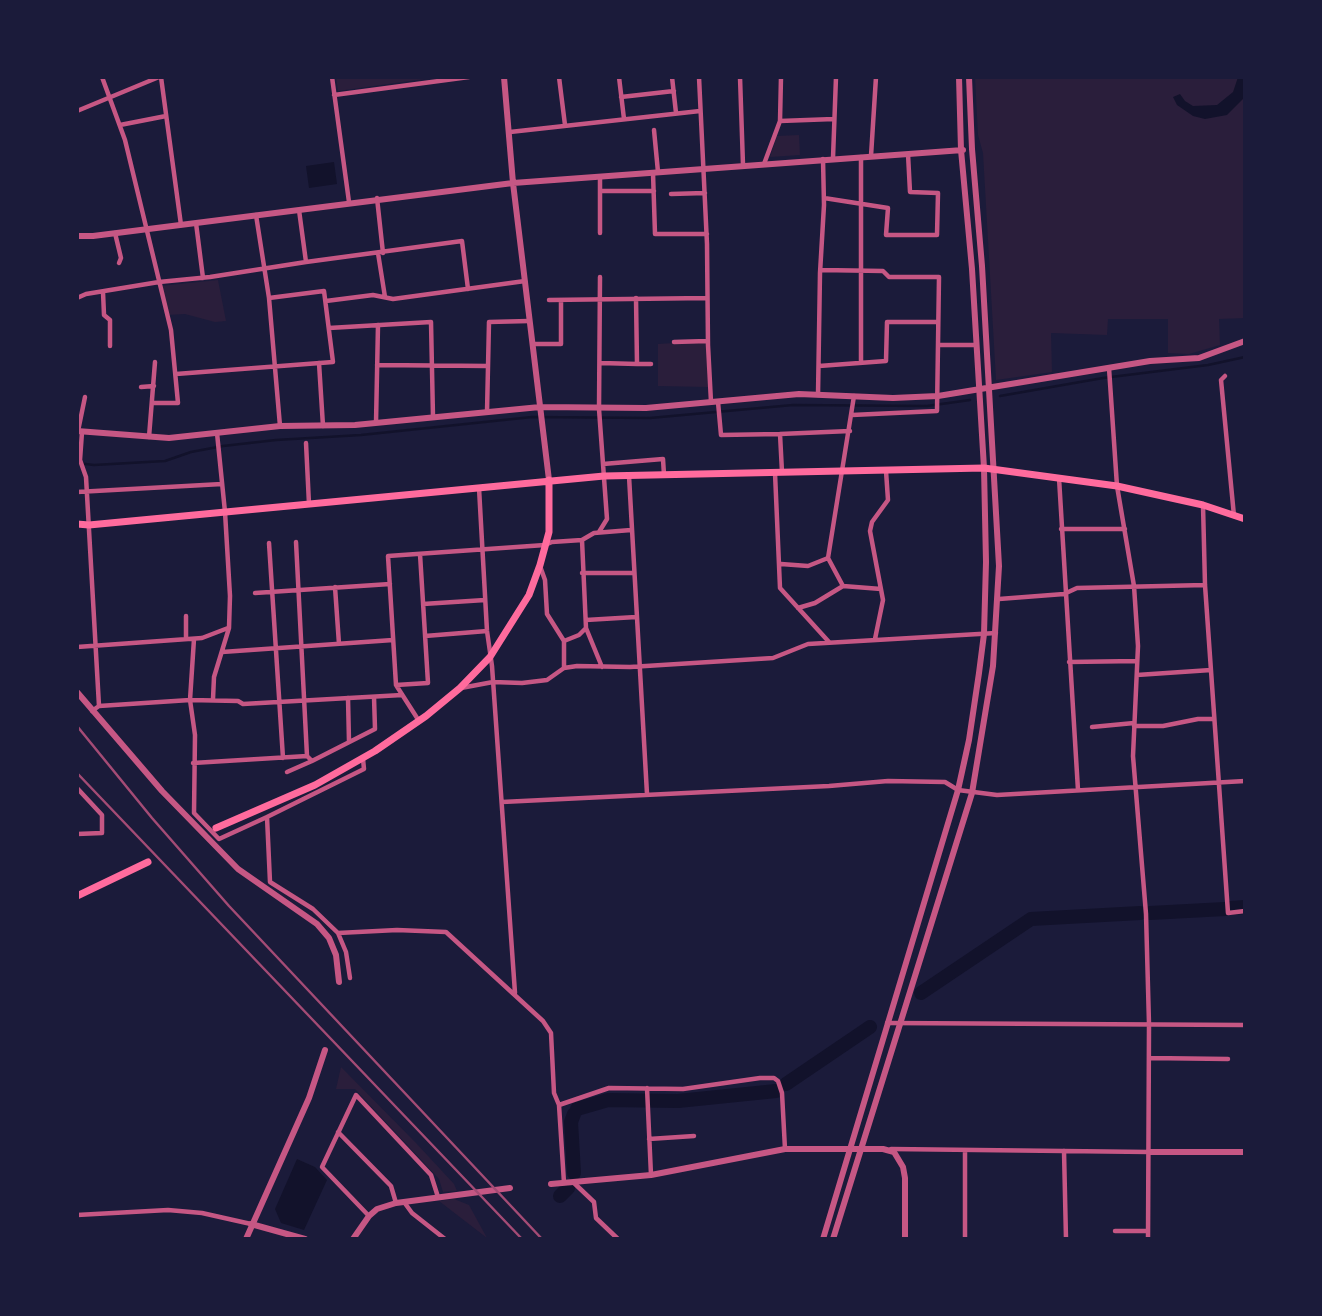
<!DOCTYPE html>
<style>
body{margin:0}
#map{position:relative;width:1322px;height:1316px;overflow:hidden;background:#1b1b3a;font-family:Poppins,sans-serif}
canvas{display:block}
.frame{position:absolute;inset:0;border:79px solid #1b1b3a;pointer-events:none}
</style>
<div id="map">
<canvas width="1322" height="1316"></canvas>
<div class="frame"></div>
</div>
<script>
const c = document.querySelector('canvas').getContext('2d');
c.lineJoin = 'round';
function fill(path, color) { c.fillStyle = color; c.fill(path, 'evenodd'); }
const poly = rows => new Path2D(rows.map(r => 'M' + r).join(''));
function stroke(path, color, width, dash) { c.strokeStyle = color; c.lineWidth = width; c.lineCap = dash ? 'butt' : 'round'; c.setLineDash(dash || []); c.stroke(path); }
const green = poly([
 [336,77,439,77,338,91],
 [975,77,1245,77,1245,318,1219,319,1220,345,1189,354,1168,353,1168,319,1108,319,1107,335,1051,333,1052,372,996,380,983,153,978,135],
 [799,135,800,155,770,157,777,136],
 [218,280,226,321,215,322,185,314,167,315,160,286],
 [706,341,708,387,658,386,658,344],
 [341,1067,416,1143,454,1184,457,1191,443,1192,439,1179,355,1089,336,1089],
 [454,1199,469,1205,487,1238,439,1201]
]);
const water = poly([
 [1238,77,1245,77,1245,97,1227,115,1205,119,1193,116,1177,105,1173,97,1180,94,1185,101,1193,106,1217,105,1233,92],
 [334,162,337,184,309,188,306,166],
 [297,1159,315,1167,327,1180,304,1230,281,1223,275,1209]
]);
const stream = poly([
 [1000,396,1103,378,1208,365,1245,357],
 [77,463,94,465,165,461,191,452,223,446,276,440,361,435,532,417,650,418,793,405,927,406,970,400]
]);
const river = poly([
 [1230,908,1245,907],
 [1150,913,1225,909],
 [921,993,1031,919,1140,913],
 [786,1084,870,1027],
 [577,1109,608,1100,678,1101,776,1091],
 [574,1173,571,1122,574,1114],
 [560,1196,568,1188]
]);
const minor = poly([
 [102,77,125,140,171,330,178,403,153,403],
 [161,77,181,225],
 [332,77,349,202],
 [559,77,565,125],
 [619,77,624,119],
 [672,77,676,113],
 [699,77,707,244,708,345,711,402],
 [740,77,743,165],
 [334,95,469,77],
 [621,97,674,91],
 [77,111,159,77],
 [780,121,834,119],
 [120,125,166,116],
 [654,130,658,172],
 [510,132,700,111],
 [871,156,876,77],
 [861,157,861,362],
 [833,158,836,77],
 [764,164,780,121,781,77],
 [653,173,655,234,707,234],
 [600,177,600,233],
 [600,191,654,191],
 [671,194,705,193],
 [377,198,383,253],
 [824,198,888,208,886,235,937,235,938,193,910,192,908,154],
 [299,210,306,262],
 [256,215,269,298,280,426],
 [196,223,203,278],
 [115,233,121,258,119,263],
 [378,253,385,297],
 [821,270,883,271,889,277,939,277,937,411,852,415],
 [103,292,104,315,110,320,110,346],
 [77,298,86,294,159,282,210,277,306,262,462,241,468,289],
 [549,300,707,298],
 [326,301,373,295,393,299,525,281],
 [329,328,431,322,433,417],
 [674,342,707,341],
 [533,344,561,344,561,301],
 [938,345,976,345],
 [319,363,323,426],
 [601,363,637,364,636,298],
 [637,364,651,364],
 [377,365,488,366],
 [819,366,886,361,887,322,937,322],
 [1109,368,1117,486,1134,586,1138,646,1133,756,1146,914,1149,1024,1148,1239],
 [176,374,333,362,324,291,269,298],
 [1225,376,1221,380,1234,516],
 [141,387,154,386],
 [818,395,820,273,824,205,823,159],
 [718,402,721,435,780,434],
 [487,412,489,322,529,321],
 [376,423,378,325],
 [78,431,85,397],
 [82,432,80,460,86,477,99,706],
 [149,437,155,362],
 [306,443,309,504],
 [603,464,663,459,664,475],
 [782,472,780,434,850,431],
 [775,473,780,588,829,642],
 [629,476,647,794],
 [1059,478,1078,790],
 [479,488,487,631,492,666,515,993],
 [77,492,222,484],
 [1203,505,1205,585,1228,913,1245,911],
 [1061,529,1125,529],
 [599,532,607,519,599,409,600,277],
 [296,542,307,756,312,761,375,729,374,697],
 [269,543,283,758],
 [781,564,808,566,828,558],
 [540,566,545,580,547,614,564,641,564,668],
 [582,573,633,573],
 [843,586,828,558,854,396],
 [335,587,339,644],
 [255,593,390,584],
 [999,599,1064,594,1077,588,1205,585],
 [423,604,485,600],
 [798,608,815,603,843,586,881,589],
 [186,616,186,639],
 [586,620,636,617],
 [586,628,602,667],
 [425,636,487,631],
 [194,639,190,700,195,735,194,813,219,839,267,817],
 [875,639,883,600,870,531,872,522,888,500,886,471],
 [564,641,579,635,586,628,582,540],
 [77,647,202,638,228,628],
 [222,652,393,640],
 [1069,662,1137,661],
 [1137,675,1211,670],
 [396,685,428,683,420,554],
 [461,688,493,682,522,683,547,680,564,668,577,666,630,667,773,658,808,644,996,633],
 [348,698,349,742],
 [213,699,214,677,229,628,230,596,225,512,217,433],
 [92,711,99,706,190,700,238,701,243,704,402,695],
 [419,721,396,685,388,556,545,545,552,542,582,540,594,533,631,530],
 [1134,726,1163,726,1198,719,1214,719],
 [1092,727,1134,723],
 [193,763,307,756],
 [287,772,312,761],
 [77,788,102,815,102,833,77,834],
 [502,802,829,786,888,781,945,782,958,790,997,795,1245,781],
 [338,933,397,930,446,932,543,1021,551,1033,554,1093,559,1105,564,1183],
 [350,978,346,952,338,933,313,909,270,882,267,817,364,769,363,759],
 [887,1023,1245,1025],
 [1149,1058,1228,1059],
 [647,1088,651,1175],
 [559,1105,609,1088,683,1089,760,1078,774,1078,778,1081,782,1093,785,1149],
 [338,1132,391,1186,396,1203],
 [649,1139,694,1136],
 [891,1149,1149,1152],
 [1064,1151,1066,1239],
 [574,1183,594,1202,596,1218,618,1239],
 [404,1202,412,1213,445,1239],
 [77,1215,168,1210,202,1213,251,1224],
 [369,1216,322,1167,356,1095,431,1175,438,1197],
 [1115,1231,1148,1231],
 [965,1239,965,1150]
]);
const tertiary = poly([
 [504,77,513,183,549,480],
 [77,236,93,236,513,183,963,150],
 [77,431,169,438,280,426,355,425,540,407,646,408,799,394,893,398,938,396,1150,361,1199,358,1245,341],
 [77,692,162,791,238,869,317,924,329,938,336,955,339,982],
 [1149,1152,1245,1152],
 [551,1184,651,1175,785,1149,883,1149,894,1152,903,1167,905,1178,905,1239],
 [251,1224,305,1239],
 [246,1239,309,1098,325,1050],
 [353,1239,369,1216,377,1209,396,1203,510,1188],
 [823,1239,958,790,969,740,979,673,984,634,986,562,984,468,972,269,961,150,959,77],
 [833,1239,972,793,993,666,999,566,982,266,972,149,969,77]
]);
const secondary = poly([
 [77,524,89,525,604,476,984,468,1117,486,1203,505,1245,519],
 [216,828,315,785,375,751,426,716,460,688,490,657,529,595,540,565,549,532,549,480],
 [77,896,148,862]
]);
const rail = poly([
 [77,726,152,818,229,906,542,1239],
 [77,773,522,1239]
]);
fill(green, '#2a1e3b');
fill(water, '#12122b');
stroke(stream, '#12122b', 2.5);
stroke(river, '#12122b', 14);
stroke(minor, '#c65784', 4.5);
stroke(tertiary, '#c65784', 6);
stroke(secondary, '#ff6b9d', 7);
stroke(rail, '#a44b75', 2.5);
</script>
